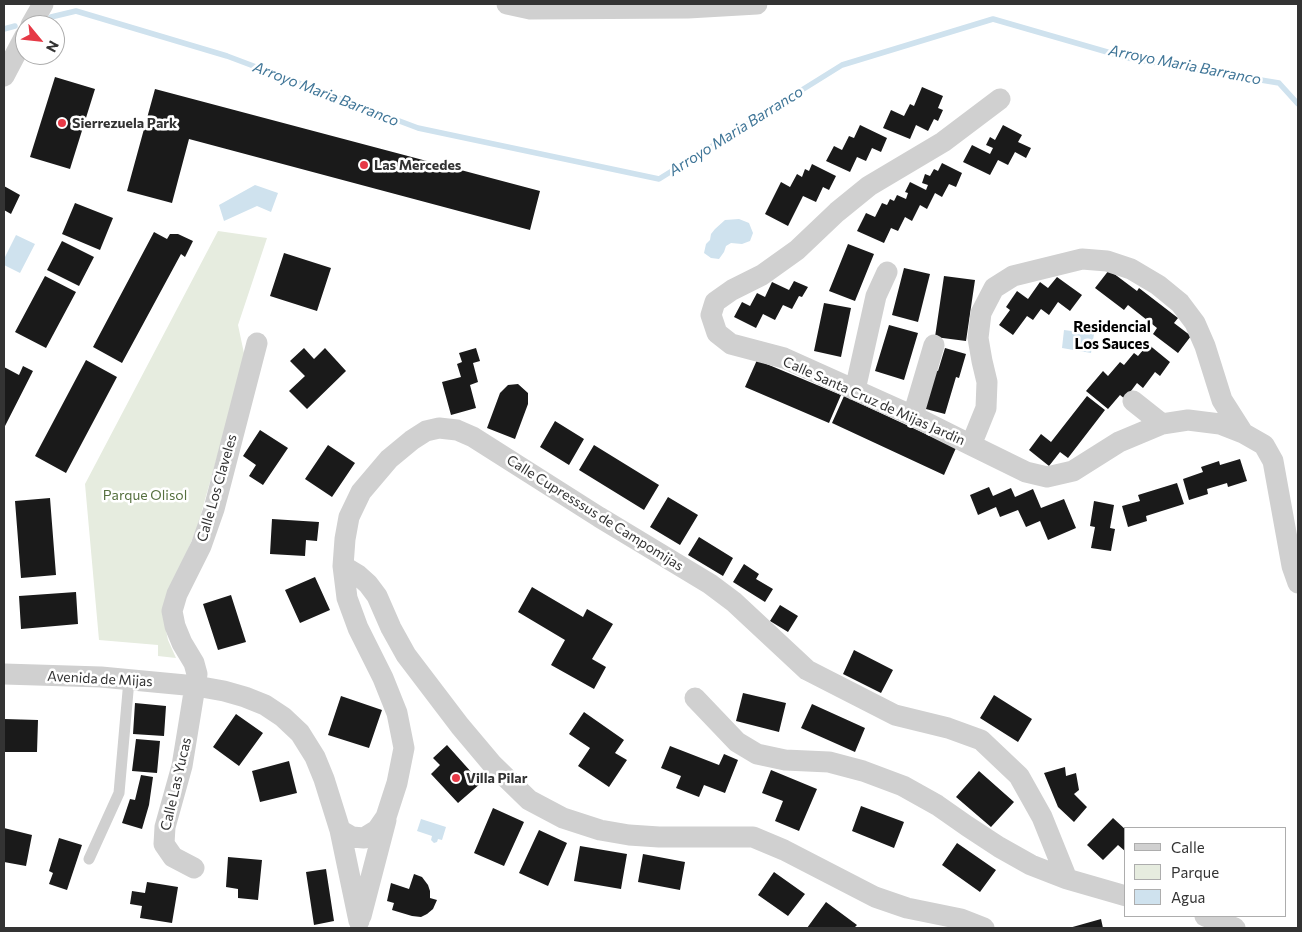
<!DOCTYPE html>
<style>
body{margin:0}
#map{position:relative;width:1302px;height:932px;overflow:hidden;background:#fff;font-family:Commissioner,sans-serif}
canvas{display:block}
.frame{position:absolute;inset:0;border:5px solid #333;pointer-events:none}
.legend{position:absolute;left:1124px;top:827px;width:162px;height:90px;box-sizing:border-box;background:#fff;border:1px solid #adadad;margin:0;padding:6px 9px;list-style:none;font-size:15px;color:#333}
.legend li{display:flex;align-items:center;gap:10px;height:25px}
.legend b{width:25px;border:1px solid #adadad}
.north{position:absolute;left:15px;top:15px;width:50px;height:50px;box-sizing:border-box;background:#fff;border:1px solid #adadad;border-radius:50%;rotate:118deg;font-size:14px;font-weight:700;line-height:20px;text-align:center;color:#333}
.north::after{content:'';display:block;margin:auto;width:18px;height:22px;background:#e63946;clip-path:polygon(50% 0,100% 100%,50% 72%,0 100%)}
</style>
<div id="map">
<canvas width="1302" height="932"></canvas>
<div class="frame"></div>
<ul class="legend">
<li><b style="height:6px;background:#d0d0d0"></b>Calle</li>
<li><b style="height:14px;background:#e6ecdf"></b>Parque</li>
<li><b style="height:14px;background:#cfe2ee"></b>Agua</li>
</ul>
<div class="north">N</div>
</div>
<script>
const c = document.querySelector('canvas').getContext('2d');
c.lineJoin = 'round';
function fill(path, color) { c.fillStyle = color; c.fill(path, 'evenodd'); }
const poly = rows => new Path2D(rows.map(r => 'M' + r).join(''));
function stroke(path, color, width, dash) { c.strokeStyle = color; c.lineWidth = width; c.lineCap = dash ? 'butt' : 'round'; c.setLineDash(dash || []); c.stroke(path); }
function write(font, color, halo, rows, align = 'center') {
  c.font = font + ' Commissioner,sans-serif'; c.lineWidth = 5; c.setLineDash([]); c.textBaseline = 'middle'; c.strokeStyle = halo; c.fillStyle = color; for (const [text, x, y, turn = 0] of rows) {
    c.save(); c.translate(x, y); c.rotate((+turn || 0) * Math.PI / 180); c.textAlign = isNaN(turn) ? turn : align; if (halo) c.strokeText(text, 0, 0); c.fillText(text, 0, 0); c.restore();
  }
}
const green = poly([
 [218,231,267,238,238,325,245,358,197,528,162,611,168,640,176,658,158,656,158,645,99,640,85,484]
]);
const water = poly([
 [255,185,278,193,271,212,257,206,224,221,219,205],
 [739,219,749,223,753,233,750,241,742,244,731,243,726,246,724,252,719,259,711,258,704,253,706,244,710,240,711,234,715,229,725,220],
 [16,235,35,244,20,273,4,265,4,259],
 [1064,330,1094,334,1091,353,1062,348],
 [421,819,446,827,442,840,438,839,437,842,434,843,431,840,432,836,417,831]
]);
const stream = poly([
 [51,17,76,11,227,56,418,128,659,179,842,65,993,19,1128,58,1279,83,1298,104],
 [4,29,15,26]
]);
const building = poly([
 [55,77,95,89,70,169,30,157],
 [922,87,943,96,938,108,943,110,938,121,934,119,928,131,916,125,910,139,883,128,891,110,904,116,910,104,914,106],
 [155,89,540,191,530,230,189,139,172,203,127,191],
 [860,125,887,138,881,152,872,148,866,161,857,157,850,172,826,161,834,146,842,150,849,136,854,138],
 [1003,125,1022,135,1018,142,1031,148,1026,158,1015,152,1008,165,998,160,990,175,963,162,972,145,990,154,993,148,986,145,990,137,995,140],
 [942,163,962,173,956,187,949,184,942,197,935,193,927,209,920,205,912,221,905,217,898,231,891,228,884,243,857,231,866,213,875,217,882,203,887,205,890,199,894,201,897,195,906,199,908,193,905,192,910,182,926,190,928,185,922,183,925,174,930,176,934,169,938,171],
 [812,164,836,176,829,190,823,187,816,202,803,196,788,226,765,214,781,182,790,187,797,174,802,177,805,169,809,171],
 [4,186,20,195,11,214,4,210],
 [75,203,113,218,100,250,62,234],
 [154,232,167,239,170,234,178,234,193,241,185,257,181,254,122,363,93,347],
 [62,241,94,257,79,286,47,270],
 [848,244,874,254,855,301,829,291],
 [284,253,331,268,317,311,270,296],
 [904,268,930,274,918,322,892,315],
 [1109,270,1137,291,1139,288,1178,318,1174,323,1191,336,1178,353,1153,334,1157,328,1128,305,1124,310,1095,288],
 [45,276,76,292,46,348,15,332],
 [944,276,975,280,966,341,935,337],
 [1057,277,1082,295,1070,311,1058,302,1049,315,1041,309,1033,320,1027,316,1013,335,999,325,1010,310,1006,307,1017,291,1028,299,1040,282,1048,288],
 [794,281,808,287,802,297,799,296,792,309,783,305,775,320,763,314,756,328,734,317,742,302,750,306,757,293,765,297,772,282,789,290],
 [824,303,851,308,841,357,814,351],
 [889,325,918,333,904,380,875,371],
 [1148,344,1170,362,1160,376,1155,372,1143,388,1137,383,1125,399,1120,395,1108,409,1086,391,1103,371,1108,376,1120,362,1124,365,1134,353,1138,356],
 [304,348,314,359,325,348,346,371,307,409,289,391,305,376,290,361],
 [476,348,480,361,473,363,478,382,470,385,476,408,451,415,442,382,461,377,457,364,462,362,459,353],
 [945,348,966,354,959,378,956,377,945,414,922,408,933,369,938,371],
 [86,360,117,377,66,473,35,456],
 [757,360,841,395,829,423,745,387],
 [23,366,33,371,4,428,4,367,19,375],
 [518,384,528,393,528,404,515,439,487,428,500,393,508,385],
 [844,396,956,448,944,475,832,423],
 [1087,396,1105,410,1068,458,1060,452,1049,466,1029,450,1041,434,1051,442],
 [555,421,584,439,569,465,540,447],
 [260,430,288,448,263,485,249,476,256,465,243,456],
 [328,445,355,463,332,497,305,479],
 [594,445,659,485,644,510,579,470],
 [1240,459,1247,481,1228,487,1227,483,1207,489,1208,494,1189,500,1183,479,1203,472,1201,467,1219,461,1220,465],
 [1177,483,1184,504,1146,516,1147,521,1128,527,1122,506,1140,501,1138,495],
 [989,487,993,496,1011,488,1015,497,1033,489,1041,508,1064,499,1076,528,1048,540,1040,521,1026,527,1018,510,1000,517,996,507,978,515,970,495],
 [668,497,698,515,680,545,650,527],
 [50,498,56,575,21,578,15,501],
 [1094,501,1114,505,1110,528,1115,529,1111,551,1091,548,1095,527,1090,526],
 [272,519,319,522,317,541,306,540,305,556,270,554],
 [699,537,733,558,723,576,688,555],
 [744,564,759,574,756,579,773,589,765,602,733,582],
 [315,577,330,610,300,623,285,590],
 [532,587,583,617,587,609,613,624,592,659,606,667,594,689,551,665,565,640,518,612],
 [76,592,78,624,21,629,19,596],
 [231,595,246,642,218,650,203,604],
 [780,605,798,616,788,632,770,621],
 [854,650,893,670,881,693,843,674],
 [743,693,786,703,779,732,736,721],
 [994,695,1032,719,1018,742,980,718],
 [341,696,382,710,369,748,328,735],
 [135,703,166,706,164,736,133,734],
 [812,704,865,728,855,752,801,728],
 [584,712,624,740,615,753,627,760,609,787,578,766,590,748,569,734],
 [236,714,263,733,239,766,213,747],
 [4,719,38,720,37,752,4,752],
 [136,739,160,741,157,773,132,771],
 [447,745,481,783,458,803,431,774,440,765,433,758],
 [670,746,719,765,724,754,738,760,725,793,704,785,699,797,676,788,681,776,661,768],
 [289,761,297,793,260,802,252,771],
 [1065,767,1066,776,1076,773,1079,790,1074,794,1087,807,1074,822,1058,807,1044,773],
 [771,770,817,789,799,831,775,821,783,801,762,793],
 [979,771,1014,802,991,827,956,797],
 [141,775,153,777,149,805,142,829,122,823,130,799,135,800],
 [861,806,904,822,894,848,852,831],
 [493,808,524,822,504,866,474,853],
 [1113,818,1126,830,1126,852,1118,845,1103,860,1087,845],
 [4,828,32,835,26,866,4,862],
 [539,830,567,843,548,886,519,873],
 [59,838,82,845,67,890,49,884,53,873,49,871],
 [957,843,996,870,980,892,942,865],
 [580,846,627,854,621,889,574,881],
 [643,854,685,862,680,890,638,882],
 [228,857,262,860,258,900,238,898,238,889,226,887],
 [326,869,334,921,314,925,306,872],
 [774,872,805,894,788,916,758,895],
 [414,874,422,877,428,885,430,891,430,898,437,900,433,909,427,914,421,917,412,916,392,910,394,903,387,901,391,883,409,889],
 [147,882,178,887,172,923,140,918,142,906,130,904,132,891,145,893],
 [826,902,857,925,854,928,807,928],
 [1101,919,1103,928,1069,928]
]);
const lane = poly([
 [89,859,119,793,129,680]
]);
const street = poly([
 [507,4,530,9,688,8,757,4],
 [31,25,43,4],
 [4,76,25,36],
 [855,390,876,296,887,272],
 [1133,401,1162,424],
 [913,416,934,345],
 [1243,433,1222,400,1205,346,1195,323,1180,303,1158,285,1131,269,1107,261,1082,259,1013,276,994,288,981,313,978,338,982,361,987,382,986,408,971,445,1026,472,1047,477,1073,471,1119,442,1162,424,1188,420,1220,424,1243,433,1264,445,1273,461,1292,566,1298,583],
 [971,445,913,416,784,358,731,344,717,333,711,315,715,302,732,290,762,275,797,250,837,212,869,186,943,142,1000,99],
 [343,566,358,575,368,584,377,596,391,628,406,655,460,726,492,764,529,800,563,818,600,830,629,835,659,837,753,837,784,850,875,897,907,908,961,919,984,928],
 [4,674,101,677,196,686,224,691,245,697,265,705,283,717,300,733,315,757,324,779,340,830,359,921],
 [695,698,737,742,757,754,785,760,829,762,863,771,903,786,937,805,967,826,999,847,1031,865,1067,879],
 [340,830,352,837,364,838,377,830,386,817,397,783,404,748,397,713,383,678,358,628,347,598,343,566,345,539,349,517,361,492,389,459,412,440,426,431,439,428,457,430,473,437,599,517,710,584,734,602,807,670,895,715,948,728,981,740,1019,776,1042,817,1067,879,1126,896],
 [194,868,173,857,164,844,165,827,182,766,197,674,194,663,182,643,175,626,172,611,177,594,201,546,214,509,257,343],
 [361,916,386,820],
 [1205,916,1235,928]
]);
const markers = [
 [62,123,5,"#e63946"],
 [364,165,5,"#e63946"],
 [456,778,5,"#e63946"]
];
const poiNames = [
 ["Sierrezuela Park",72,123],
 ["Las Mercedes",374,165],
 ["Villa Pilar",466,778]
];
const streetNames = [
 ["Calle Santa Cruz de Mijas Jardin",874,401,24],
 ["Calle Los Claveles",217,488,-74],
 ["Calle Cupresssus de Campomijas",595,513,32],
 ["Avenida de Mijas",100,679,3],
 ["Calle Las Yucas",176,784,-77]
];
const parkNames = [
 ["Parque Olisol",145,495]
];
const waterNames = [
 ["Arroyo Maria Barranco",1185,65,11],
 ["Arroyo Maria Barranco",326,94,21],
 ["Arroyo Maria Barranco",736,131,-32]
];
const neighbourhoodNames = [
 ["Residencial",1112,327],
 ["Los Sauces",1112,344]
];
fill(green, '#e6ecdf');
fill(water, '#cfe2ee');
stroke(stream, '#cfe2ee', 5.5);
fill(building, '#1a1a1a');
stroke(lane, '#d0d0d0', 11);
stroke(street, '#d0d0d0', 21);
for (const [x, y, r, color] of markers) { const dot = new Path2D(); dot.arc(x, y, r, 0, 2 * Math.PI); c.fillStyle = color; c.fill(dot); stroke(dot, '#fff', 2); }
write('bold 14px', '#333', '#fff', poiNames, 'left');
write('14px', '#333', '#fff', streetNames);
write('14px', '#56703f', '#fff', parkNames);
write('italic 15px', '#3f7597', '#fff', waterNames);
write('bold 15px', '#000', '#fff', neighbourhoodNames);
</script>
